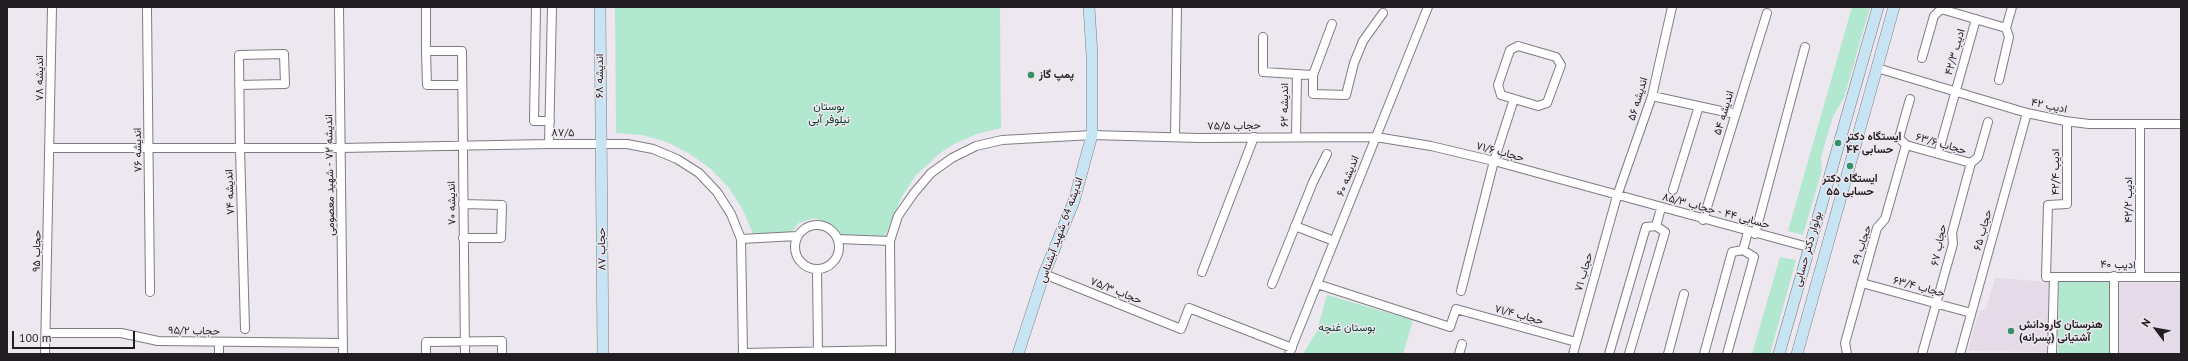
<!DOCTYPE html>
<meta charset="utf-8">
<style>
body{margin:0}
#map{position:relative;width:2188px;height:361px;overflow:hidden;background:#ede7ef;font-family:"PT Sans",sans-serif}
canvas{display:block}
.frame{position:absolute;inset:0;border:8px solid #201e21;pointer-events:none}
.north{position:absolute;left:2136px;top:309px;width:40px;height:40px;-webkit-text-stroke:3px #ede7ef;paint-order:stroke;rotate:302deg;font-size:11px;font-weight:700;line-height:16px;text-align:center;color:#201e21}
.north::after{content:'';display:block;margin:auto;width:14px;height:18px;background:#201e21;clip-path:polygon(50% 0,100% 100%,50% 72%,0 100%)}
.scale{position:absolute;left:12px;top:331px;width:123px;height:18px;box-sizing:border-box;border:2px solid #201e21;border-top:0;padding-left:5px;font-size:12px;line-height:14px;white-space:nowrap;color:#201e21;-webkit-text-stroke:3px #ede7ef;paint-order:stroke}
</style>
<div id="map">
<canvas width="2188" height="361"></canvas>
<div class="frame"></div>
<div class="north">N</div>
<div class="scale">100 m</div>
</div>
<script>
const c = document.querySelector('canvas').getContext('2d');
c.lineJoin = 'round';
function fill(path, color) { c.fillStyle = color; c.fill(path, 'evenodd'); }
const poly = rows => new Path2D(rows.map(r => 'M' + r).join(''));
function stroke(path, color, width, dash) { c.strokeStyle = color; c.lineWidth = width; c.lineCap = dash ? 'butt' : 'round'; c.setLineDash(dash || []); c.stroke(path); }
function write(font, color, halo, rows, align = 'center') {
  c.font = font + ' "PT Sans",Vazirmatn,sans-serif'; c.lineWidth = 3; c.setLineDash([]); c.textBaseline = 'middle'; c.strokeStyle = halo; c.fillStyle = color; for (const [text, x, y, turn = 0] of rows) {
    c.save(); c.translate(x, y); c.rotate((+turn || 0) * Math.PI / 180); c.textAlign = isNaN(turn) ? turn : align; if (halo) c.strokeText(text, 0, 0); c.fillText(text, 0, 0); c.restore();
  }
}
const built = poly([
 [1995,278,2049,282,2048,352,1968,351,1979,311,1986,309],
 [2116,283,2181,283,2181,354,2115,354]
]);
const green = poly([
 [615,7,1000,7,1001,128,977,134,954,144,940,153,916,175,902,196,885,237,838,236,829,223,814,218,799,223,789,235,753,234,743,210,729,188,711,169,690,154,667,142,642,135,616,133],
 [1852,7,1870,7,1844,98,1833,116,1821,158,1822,170,1803,235,1788,231],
 [1780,257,1796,260,1770,354,1752,354],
 [2059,280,2111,280,2111,354,2058,354],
 [1327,295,1413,320,1403,354,1303,354,1317,331]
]);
const street = poly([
 [339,7,343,354],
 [426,7,426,51],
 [536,7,534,121,550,121],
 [147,8,150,292],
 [1941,9,2006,28],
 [1332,24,1313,75,1313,94,1346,95,1354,63,1363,41,1383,13],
 [2006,28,2012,7],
 [1263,37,1263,72,1313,75],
 [1518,46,1556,57,1561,65,1547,103,1538,106,1501,95,1498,85,1510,50,1518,46],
 [1922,58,1934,16,1941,9],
 [1877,68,2027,113,2065,121,2089,124,2181,124],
 [1999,80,2009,37,2006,28],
 [239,85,285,84,284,54,239,55,240,148,245,329],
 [462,85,427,85,426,51,462,51,465,354],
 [1652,96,1735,114],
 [2067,121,2067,204,2048,205,2046,277,2181,277],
 [2140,124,2140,277],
 [1175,137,1177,7],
 [1296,137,1297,74],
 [549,144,552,7],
 [1906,145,1971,163],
 [1906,145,1899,138,1910,99],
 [50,148,341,148,549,144,627,144,653,149,677,159,699,173,717,192,731,214,741,239,743,354],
 [1938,154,1976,19],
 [1971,163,1978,157,1988,122],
 [1673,190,1699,106],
 [463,204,502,205,501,238,463,238],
 [1703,220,1767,13],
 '795 247a22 22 0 1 1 44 0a22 22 0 1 1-44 0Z',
 [1295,226,1334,241],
 [1656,226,1661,208],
 [1755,234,1805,47],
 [741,239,797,236],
 [838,239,890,241],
 [1743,250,1748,232],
 [817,269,818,354],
 [1202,272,1254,137],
 [1044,274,1181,329,1189,308,1292,348],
 [1862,283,1971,313],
 [1272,284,1313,182,1327,154],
 [1317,284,1450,327,1456,309,1576,342],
 [1461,291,1494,161,1514,99],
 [46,333,121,333,158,341,343,343],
 [743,353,890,350],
 [45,354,52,7],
 [219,354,219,342],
 [426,354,426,342,502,341,502,354],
 [891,354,890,241,898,216,914,193,931,173,952,158,976,146,1002,140,1092,135,1199,138,1376,137,1431,146,1494,161,1808,247],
 [1289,354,1428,7],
 [1459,354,1462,344],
 [1573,354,1617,196,1652,96,1672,7],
 [1609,354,1646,227,1656,226,1665,232,1629,354],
 [1668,354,1684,294],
 [1704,354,1732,252,1743,250,1754,257,1727,354],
 [1847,354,1845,343,1877,228,1885,219,1906,145],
 [1922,354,1953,244,1952,233,1971,163],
 [1960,354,2027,113],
 [2052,354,2054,277],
 [2114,354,2114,276]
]);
const secondary = poly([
 [600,7,603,354],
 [1018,354,1044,274,1074,201,1092,135,1092,55,1089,7],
 [1779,354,1878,7],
 [1797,354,1894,7]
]);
const markers = [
 [1031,75,4,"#339067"],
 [1838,143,4,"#339067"],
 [1850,166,4,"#339067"],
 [2011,331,4,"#339067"]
];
const streetNames = [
 ["ادیب ۴۲/۳",1955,52,-74],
 ["اندیشه ۶۸",600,76,-90],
 ["اندیشه ۷۸",40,78,-90],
 ["اندیشه ۵۶",1638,99,-73],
 ["اندیشه ۶۲",1285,105,-90],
 ["ادیب ۴۲",2049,106,12],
 ["اندیشه ۵۴",1724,113,-73],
 ["حجاب ۷۵/۵",1234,126,-1],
 ["۸۷/۵",563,133,1],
 ["حجاب ۶۳/۶",1941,144,16],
 ["اندیشه ۷۶",138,150,-91],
 ["حجاب ۷۱/۶",1500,152,15],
 ["ادیب ۴۲/۴",2056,172,-90],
 ["اندیشه ۷۲ - شهید معصومی",330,175,-91],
 ["اندیشه ۶۰",1348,176,-68],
 ["اندیشه ۷۴",230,192,-92],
 ["ادیب ۴۲/۲",2129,200,-90],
 ["اندیشه ۷۰",452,203,-91],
 ["حسابی ۴۴ - حجاب ۸۵/۳",1716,211,15],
 ["اندیشه 64_شهید آبشناس",1061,230,-70],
 ["حجاب ۶۵",1983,230,-74],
 ["حجاب ۶۹",1862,245,-72],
 ["حجاب ۶۷",1939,245,-79],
 ["حجاب ۸۷",602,249,-91],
 ["بولوار دکتر حسابی",1808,249,-74],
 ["حجاب ۹۵",37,251,-89],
 ["ادیب ۴۰",2118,265,1],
 ["حجاب ۷۱",1584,272,-74],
 ["حجاب ۶۳/۴",1919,287,15],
 ["حجاب ۷۵/۳",1116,291,22],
 ["حجاب ۷۱/۴",1519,315,15],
 ["حجاب ۹۵/۲",194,331,1]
];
const poiNames = [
 ["پمپ گاز",1039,75],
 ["ایستگاه دکتر",1846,137],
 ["حسابی ۴۴",1846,150],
 ["ایستگاه دکتر",1850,179,"center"],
 ["حسابی ۵۵",1850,192,"center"],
 ["هنرستان کارودانش",2019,325],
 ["آشتیانی (پسرانه)",2019,338]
];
const parkNames = [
 ["بوستان",829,107],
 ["نیلوفر آبی",829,120],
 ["بوستان غنچه",1347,328]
];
fill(built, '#e5dae8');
fill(green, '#b2e8cf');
stroke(street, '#807b82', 10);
stroke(secondary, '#807b82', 12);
stroke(street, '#fff', 8);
stroke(secondary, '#c7e4f2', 11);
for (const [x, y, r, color] of markers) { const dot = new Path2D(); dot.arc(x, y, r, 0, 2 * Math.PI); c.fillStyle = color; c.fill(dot); stroke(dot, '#ede7ef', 1.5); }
write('11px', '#201e21', '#ede7ef', streetNames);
write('bold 11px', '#201e21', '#ede7ef', poiNames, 'left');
write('11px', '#043826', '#ede7ef', parkNames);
</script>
